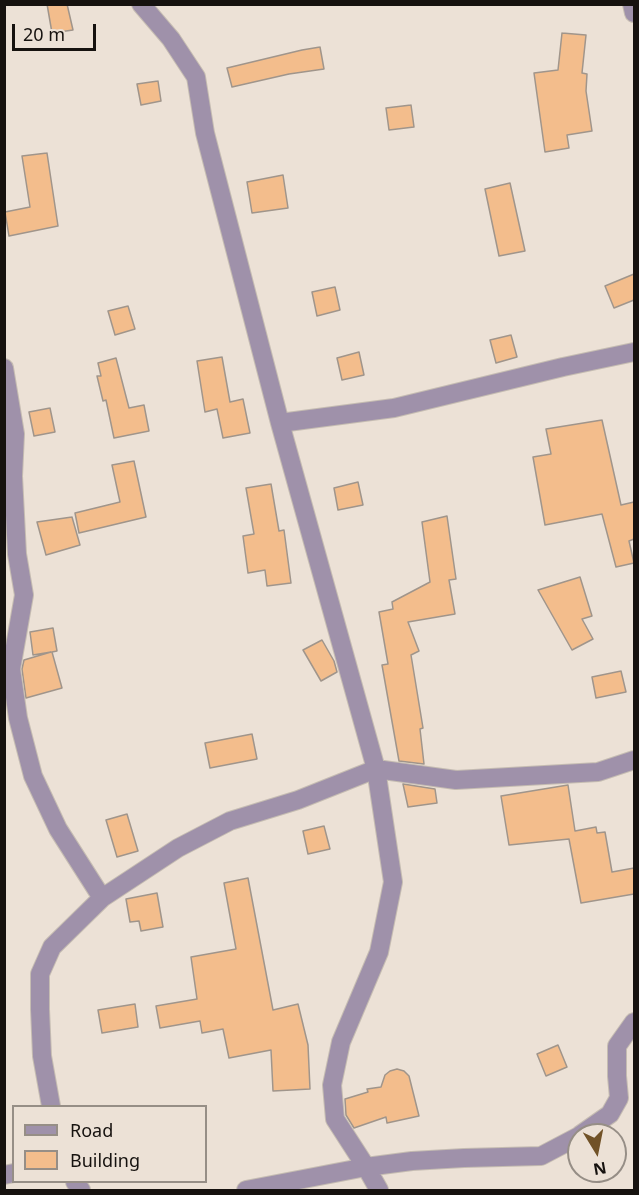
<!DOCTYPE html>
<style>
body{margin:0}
#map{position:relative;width:639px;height:1195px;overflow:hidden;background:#ece1d6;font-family:"Noto Sans",sans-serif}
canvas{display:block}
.frame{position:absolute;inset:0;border:6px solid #16120f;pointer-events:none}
.legend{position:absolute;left:12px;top:1105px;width:195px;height:78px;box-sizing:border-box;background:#ece1d6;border:2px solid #968e86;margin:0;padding:8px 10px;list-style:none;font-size:18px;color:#16120f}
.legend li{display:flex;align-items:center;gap:12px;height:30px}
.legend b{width:30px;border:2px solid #968e86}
.north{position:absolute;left:567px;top:1123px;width:60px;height:60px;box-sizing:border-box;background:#ece1d6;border:2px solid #968e86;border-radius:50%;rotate:170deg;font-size:16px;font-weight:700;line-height:24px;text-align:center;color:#16120f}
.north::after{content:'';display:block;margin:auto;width:21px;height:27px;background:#715227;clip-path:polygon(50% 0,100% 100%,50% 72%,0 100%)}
.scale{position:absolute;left:12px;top:24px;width:84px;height:27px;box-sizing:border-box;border:3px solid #16120f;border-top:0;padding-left:8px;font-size:18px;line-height:21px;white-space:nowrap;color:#16120f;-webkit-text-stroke:4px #ece1d6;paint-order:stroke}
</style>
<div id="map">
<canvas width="639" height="1195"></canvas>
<div class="frame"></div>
<ul class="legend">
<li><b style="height:8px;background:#9f91aa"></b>Road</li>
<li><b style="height:16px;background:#f3bd8c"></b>Building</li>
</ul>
<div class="north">N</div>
<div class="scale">20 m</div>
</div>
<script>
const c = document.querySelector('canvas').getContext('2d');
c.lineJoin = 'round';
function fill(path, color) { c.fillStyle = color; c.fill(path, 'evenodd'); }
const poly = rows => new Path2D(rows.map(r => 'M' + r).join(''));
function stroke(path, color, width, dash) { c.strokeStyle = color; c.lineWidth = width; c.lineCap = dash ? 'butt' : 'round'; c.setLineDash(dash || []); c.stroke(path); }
const building = poly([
 [47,4,67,4,73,30,52,33,47,4],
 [562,33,586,35,582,73,587,74,586,91,592,131,567,135,569,148,545,152,534,73,558,70,562,33],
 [320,47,324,69,289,74,232,87,227,68,302,50,320,47],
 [158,81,161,101,141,105,137,84,158,81],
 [411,105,414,127,389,130,386,108,411,105],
 [47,153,58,226,9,236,5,212,30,207,22,156,47,153],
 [283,175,288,208,252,213,247,182,283,175],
 [510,183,525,251,499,256,485,189,510,183],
 [634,274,634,300,614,308,605,286,634,274],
 [335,287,340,310,317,316,312,292,335,287],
 [128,306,135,329,115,335,108,311,128,306],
 [511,335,517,357,496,363,490,340,511,335],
 [359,352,364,375,342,380,337,358,359,352],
 [222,357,230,402,243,399,250,433,223,438,217,409,205,412,197,361,222,357],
 [116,358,129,408,144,405,149,431,114,438,106,400,103,401,97,376,101,376,98,363,116,358],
 [50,408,55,432,34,436,29,412,50,408],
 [602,420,621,505,634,502,634,539,629,541,634,563,616,567,602,514,545,525,533,457,551,454,546,429,602,420],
 [134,461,146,517,79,533,75,513,120,502,112,465,134,461],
 [358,482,363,505,338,510,334,488,358,482],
 [271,484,279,531,284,530,291,583,267,586,265,570,248,573,243,536,254,534,246,488,271,484],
 [447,516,456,579,449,580,455,614,408,622,419,651,411,655,423,728,420,729,424,764,399,761,382,665,388,664,379,612,393,609,392,602,430,582,422,522,447,516],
 [72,517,80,545,46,555,37,522,72,517],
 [580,577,592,616,582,619,593,639,572,650,538,590,580,577],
 [53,628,57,651,52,652,62,688,26,698,22,669,24,660,51,652,33,655,30,632,53,628],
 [322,640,334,661,337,672,321,681,303,650,322,640],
 [621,671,626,692,596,698,592,677,621,671],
 [252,734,257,759,210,768,205,743,252,734],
 [403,784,435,789,437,803,408,807,403,784],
 [568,785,575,831,596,827,597,833,605,832,612,872,634,868,634,894,581,903,569,839,509,845,501,796,568,785],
 [127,814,138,851,117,857,106,820,127,814],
 [324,826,330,849,308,854,303,831,324,826],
 [248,878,273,1010,298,1004,308,1045,310,1089,273,1091,271,1050,229,1058,223,1029,202,1033,200,1021,160,1028,156,1006,197,999,191,957,236,949,224,883,248,878],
 [157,893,163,927,141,931,139,921,130,922,126,899,157,893],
 [135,1004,138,1027,102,1033,98,1010,135,1004],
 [558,1045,567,1067,546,1076,537,1054,558,1045],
 [397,1069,404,1071,409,1076,419,1116,387,1123,386,1117,354,1128,346,1115,345,1099,368,1092,367,1089,381,1087,385,1075,390,1071,397,1069]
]);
const minor = poly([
 [141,4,171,39,196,77,205,133,280,423,376,769,393,882,379,952,341,1042,332,1085,335,1119,366,1167,379,1190],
 [632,4,634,13],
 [4,368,15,434,13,476,17,554,24,595,11,669,18,718,33,776,58,829,102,898],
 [280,423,394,408,563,367,634,352],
 [51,1106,42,1056,40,1009,40,974,52,947,102,898,178,848,230,821,298,800,376,769,456,780,598,772,634,760],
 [580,1135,610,1114,619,1098,617,1076,617,1046,634,1022],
 [4,1175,14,1173],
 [75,1182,81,1190],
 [246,1190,366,1167,412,1161,464,1158,541,1156,579,1136]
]);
fill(building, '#f3bd8c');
stroke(building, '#a0958b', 1.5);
stroke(minor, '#c5bcb2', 20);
stroke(minor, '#9f91aa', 18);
</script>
